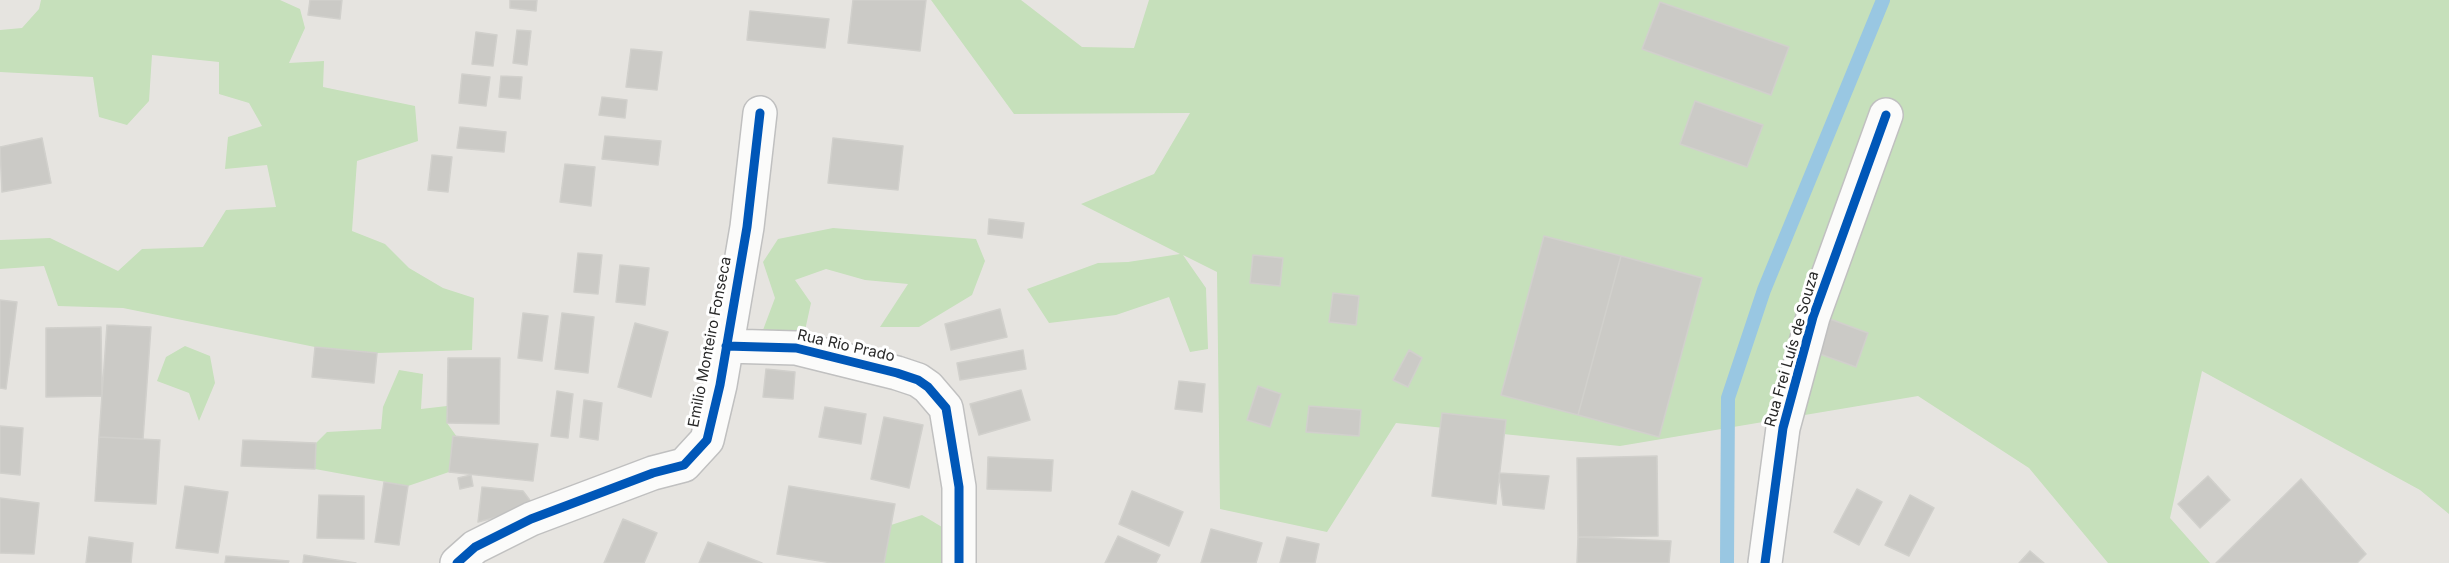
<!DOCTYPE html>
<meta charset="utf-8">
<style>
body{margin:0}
canvas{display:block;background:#e6e4e0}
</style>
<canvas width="2449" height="563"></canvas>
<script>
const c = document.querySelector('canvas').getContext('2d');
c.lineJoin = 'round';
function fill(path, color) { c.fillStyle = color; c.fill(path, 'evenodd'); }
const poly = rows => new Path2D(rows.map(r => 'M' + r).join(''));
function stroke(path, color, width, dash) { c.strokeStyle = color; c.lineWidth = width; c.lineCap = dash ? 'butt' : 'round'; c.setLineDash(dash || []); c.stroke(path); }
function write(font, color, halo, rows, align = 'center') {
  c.font = font + ' Inter,sans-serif'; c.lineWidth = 6; c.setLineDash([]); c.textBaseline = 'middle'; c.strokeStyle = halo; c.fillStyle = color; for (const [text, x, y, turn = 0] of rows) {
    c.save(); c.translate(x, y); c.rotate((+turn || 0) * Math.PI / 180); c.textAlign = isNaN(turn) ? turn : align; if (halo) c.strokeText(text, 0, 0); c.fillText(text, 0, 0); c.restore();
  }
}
const green = poly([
 [41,0,280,0,300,9,305,28,289,63,324,61,323,87,415,106,418,141,357,161,352,231,385,244,409,268,443,288,474,298,472,350,377,353,315,347,123,308,58,306,44,266,0,269,0,240,50,238,118,271,142,249,203,247,226,210,276,207,267,165,225,169,228,137,262,126,249,103,219,94,219,62,152,55,149,101,127,125,99,117,93,77,0,72,0,30,22,28,39,9],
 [931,0,1021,0,1082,47,1134,48,1149,0,2449,0,2449,514,2420,490,2202,371,2170,518,2210,563,2108,563,2029,468,1918,396,1620,446,1396,423,1327,532,1220,509,1217,272,1183,255,1206,288,1208,349,1190,352,1169,297,1116,315,1049,323,1027,289,1098,263,1128,262,1180,254,1081,204,1154,174,1190,113,1014,114],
 [833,228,976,239,985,261,972,295,919,327,880,327,908,284,865,280,826,269,795,280,811,303,804,335,763,330,775,298,763,262,778,239],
 [185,346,210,356,215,383,199,421,189,393,157,381,166,357],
 [399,370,423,374,421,409,447,406,447,423,457,437,449,472,408,486,315,469,316,443,327,432,381,429,383,407],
 [922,515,947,530,957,563,884,563,891,525]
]);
const stream = poly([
 [1727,563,1728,398,1764,290,1883,0]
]);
const building = poly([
 [310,0,342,0,340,19,308,15,310,0],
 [510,0,537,0,536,11,510,8,510,0],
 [853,0,926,0,920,51,848,43,853,0],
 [1660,2,1789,47,1771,95,1642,49,1660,2],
 [750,11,829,19,825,48,747,40,750,11],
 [517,30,531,31,527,65,513,63,517,30],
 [476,32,497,35,493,66,472,64,476,32],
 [631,49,662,52,657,90,626,87,631,49],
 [462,74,490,77,486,106,459,103,462,74],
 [501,76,522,77,520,99,499,97,501,76],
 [602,97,627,100,625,118,599,115,602,97],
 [1695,101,1763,125,1747,167,1680,144,1695,101],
 [460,127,506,132,504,152,457,148,460,127],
 [605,136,661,141,658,165,602,159,605,136],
 [42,138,51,183,2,192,0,147,42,138],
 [833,138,903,146,898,190,828,183,833,138],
 [432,155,452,157,448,192,428,190,432,155],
 [565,164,595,167,591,206,560,202,565,164],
 [989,219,1024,223,1022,238,988,234,989,219],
 [1544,236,1621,256,1578,415,1501,395,1544,236],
 [578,253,602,255,598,294,574,292,578,253],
 [1253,255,1283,258,1280,286,1250,283,1253,255],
 [1621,256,1702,278,1659,437,1578,415,1621,256],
 [620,265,649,268,645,305,616,302,620,265],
 [1333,293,1359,296,1356,325,1329,322,1333,293],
 [0,300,17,302,6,389,0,388,0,300],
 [1000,309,1007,337,951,350,945,324,1000,309],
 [523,313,548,316,542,361,518,358,523,313],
 [562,313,594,317,588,373,555,369,562,313],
 [1830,319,1868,333,1856,367,1817,353,1830,319],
 [635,323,668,332,651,397,618,387,635,323],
 [107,325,151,327,143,439,99,437,107,325],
 [101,327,102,396,46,397,46,328,101,327],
 [315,347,377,353,374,383,312,377,315,347],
 [1023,350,1026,369,960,380,957,363,1023,350],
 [1409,350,1422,358,1408,387,1393,380,1409,350],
 [448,358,500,358,499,424,447,423,448,358],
 [766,369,795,372,793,399,763,397,766,369],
 [1179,381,1205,384,1202,412,1175,409,1179,381],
 [1258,386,1281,394,1270,427,1247,420,1258,386],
 [1021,390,1030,420,979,435,970,404,1021,390],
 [557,391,573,394,568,438,551,436,557,391],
 [584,400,602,403,598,440,580,437,584,400],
 [1309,406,1361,410,1359,436,1306,432,1309,406],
 [825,407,866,414,861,444,819,437,825,407],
 [1442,413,1506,420,1496,504,1432,496,1442,413],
 [884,417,923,425,909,488,871,479,884,417],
 [0,426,23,428,20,475,0,473,0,426],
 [453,436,538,444,533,481,449,472,453,436],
 [99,437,160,440,156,504,95,501,99,437],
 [243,440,316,443,315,469,241,466,243,440],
 [1657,456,1658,536,1578,537,1577,458,1657,456],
 [988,457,1053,460,1051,491,987,489,988,457],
 [1499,473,1549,476,1544,509,1503,505,1499,473],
 [471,475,473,486,460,489,458,478,471,475],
 [2208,476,2230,500,2200,528,2178,504,2208,476],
 [2301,479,2366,554,2357,563,2216,563,2301,479],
 [384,482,408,486,399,545,375,542,384,482],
 [185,486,228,492,218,553,176,548,185,486],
 [789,486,895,504,884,563,832,563,777,554,789,486],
 [482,487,523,491,535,507,478,522,482,487],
 [1857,489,1882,502,1859,545,1834,532,1857,489],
 [1132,491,1183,512,1169,546,1119,524,1132,491],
 [319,495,364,496,364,539,317,538,319,495],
 [1910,495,1934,508,1909,556,1885,545,1910,495],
 [0,498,39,503,34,554,0,553,0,498],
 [623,519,657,533,644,563,604,563,623,519],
 [1211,529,1262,543,1256,563,1201,563,1211,529],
 [1118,536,1160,555,1156,563,1105,563,1118,536],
 [89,537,133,543,131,563,86,563,89,537],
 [1287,537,1319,544,1315,563,1280,563,1287,537],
 [1578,537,1671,541,1669,563,1577,563,1578,537],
 [708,542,762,563,699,563,708,542],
 [2030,551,2044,563,2019,563,2030,551],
 [304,555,356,563,303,563,304,555],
 [226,556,289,561,288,563,225,563,226,556]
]);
const street = poly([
 [726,346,796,348,897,373,918,380,928,387,946,408,959,487,959,563],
 [457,563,475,547,531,519,653,473,684,465,707,440,720,385,747,227,760,113],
 [1765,563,1783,428,1813,317,1886,115]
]);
const cycleway = poly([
 [726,346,796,348,897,373,918,380,928,387,946,408,959,487,959,563],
 [457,563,475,547,531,519,653,473,684,465,707,440,720,385,747,227,760,113],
 [1765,563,1783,428,1813,317,1886,115]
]);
const streetNames = [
 ["Emilio Monteiro Fonseca",710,342,-79],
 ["Rua Rio Prado",846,346,13],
 ["Rua Frei Luís de Souza",1792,349,-74]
];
fill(green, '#c6e0bb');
stroke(stream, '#99c7e2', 14);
fill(building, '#cbcac6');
stroke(building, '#d1d0cc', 1.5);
stroke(street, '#c0c0c0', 36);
stroke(street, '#fbfbfa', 33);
stroke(cycleway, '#0057b8', 9);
write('15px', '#292929', '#fff', streetNames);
</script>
